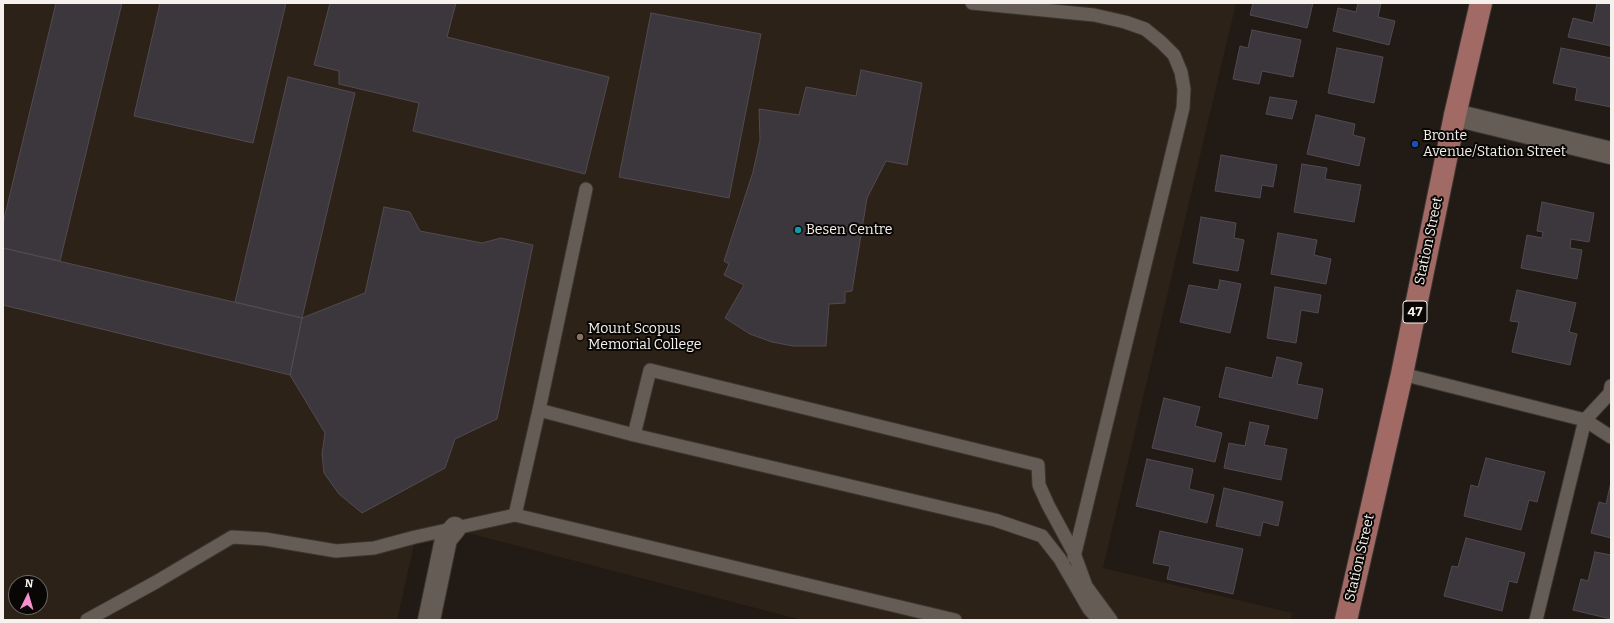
<!DOCTYPE html>
<style>
body{margin:0}
#map{position:relative;width:1614px;height:623px;overflow:hidden;background:#221b15;font-family:Bitter,serif}
canvas{display:block}
.frame{position:absolute;inset:0;border:4px solid #f6f1ec;pointer-events:none}
.north{position:absolute;left:8px;top:575px;width:40px;height:40px;box-sizing:border-box;background:#090705;border:1px solid #686561;border-radius:50%;rotate:5deg;font-size:11px;font-weight:700;line-height:16px;text-align:center;color:#f6f1ec}
.north::after{content:'';display:block;margin:auto;width:14px;height:18px;background:#f790cf;clip-path:polygon(50% 0,100% 100%,50% 72%,0 100%)}
</style>
<div id="map">
<canvas width="1614" height="623"></canvas>
<div class="frame"></div>
<div class="north">N</div>
</div>
<script>
const c = document.querySelector('canvas').getContext('2d');
c.lineJoin = 'round';
function fill(path, color) { c.fillStyle = color; c.fill(path, 'evenodd'); }
const poly = rows => new Path2D(rows.map(r => 'M' + r).join(''));
function stroke(path, color, width, dash) { c.strokeStyle = color; c.lineWidth = width; c.lineCap = dash ? 'butt' : 'round'; c.setLineDash(dash || []); c.stroke(path); }
function write(font, color, halo, rows, align = 'center') {
  c.font = font + ' Bitter,serif'; c.lineWidth = 4; c.setLineDash([]); c.textBaseline = 'middle'; c.strokeStyle = halo; c.fillStyle = color; for (const [text, x, y, turn = 0] of rows) {
    c.save(); c.translate(x, y); c.rotate((+turn || 0) * Math.PI / 180); c.textAlign = isNaN(turn) ? turn : align; if (halo) c.strokeText(text, 0, 0); c.fillText(text, 0, 0); c.restore();
  }
}
const built = poly([
 [3,3,1236,3,1103,568,1292,613,1291,620,802,620,468,533,446,539,414,545,397,620,3,620],
 [16,583,40,583,40,607,16,607]
]);
const building = poly([
 [56,3,122,3,60,261,3,248,3,223,56,3],
 [160,3,286,3,253,143,134,116,160,3],
 [330,3,456,3,447,37,609,77,585,174,413,131,419,103,339,84,339,71,314,65,330,3],
 [1253,3,1313,3,1307,28,1250,15,1253,3],
 [1358,3,1381,3,1378,17,1395,21,1389,45,1333,31,1338,8,1356,12,1358,3],
 [1597,3,1611,3,1611,46,1568,37,1573,18,1593,23,1597,3],
 [651,13,761,34,729,198,619,177,651,13],
 [1252,30,1301,40,1293,77,1262,71,1259,84,1233,79,1240,46,1248,48,1252,30],
 [1337,48,1383,57,1374,103,1328,93,1337,48],
 [1561,48,1611,58,1611,107,1575,100,1577,88,1553,83,1561,48],
 [861,70,922,83,907,165,886,161,867,198,852,291,845,292,845,303,829,304,826,346,793,346,772,342,750,334,725,318,744,285,724,275,729,264,724,261,753,172,760,140,759,109,799,115,806,87,856,96,861,70],
 [288,77,355,93,302,318,235,302,288,77],
 [1270,97,1297,101,1292,119,1266,114,1270,97],
 [1316,115,1355,124,1353,135,1365,138,1359,166,1307,154,1316,115],
 [1221,155,1277,165,1273,187,1262,185,1260,198,1215,191,1221,155],
 [1302,164,1327,168,1325,179,1361,185,1354,222,1294,212,1302,164],
 [1542,202,1594,213,1589,242,1571,239,1570,248,1582,250,1577,279,1521,268,1527,235,1542,238,1543,232,1537,231,1542,202],
 [384,207,410,212,420,231,482,243,501,238,533,245,497,419,455,439,445,468,362,513,339,494,324,473,322,454,325,433,290,375,302,318,365,293,384,207],
 [1201,217,1236,223,1234,238,1244,240,1238,271,1193,263,1201,217],
 [1278,233,1317,240,1314,255,1331,259,1326,284,1271,274,1278,233],
 [3,248,302,318,290,375,3,305,3,248],
 [1220,280,1241,284,1230,333,1180,322,1189,285,1218,290,1220,280],
 [1275,287,1321,295,1318,313,1301,310,1296,343,1267,338,1275,287],
 [1517,290,1576,303,1569,332,1577,334,1570,365,1512,352,1519,322,1510,321,1517,290],
 [1277,357,1302,363,1297,384,1323,389,1317,419,1219,397,1226,367,1272,378,1277,357],
 [1164,398,1200,407,1195,426,1222,433,1215,462,1152,448,1164,398],
 [1250,422,1269,426,1264,445,1287,449,1281,480,1224,468,1229,443,1245,446,1250,422],
 [1486,458,1545,472,1537,502,1529,500,1521,530,1464,516,1471,485,1478,487,1486,458],
 [1147,459,1193,469,1189,489,1214,495,1207,523,1136,506,1147,459],
 [1611,482,1611,538,1591,533,1599,502,1606,504,1611,482],
 [1224,488,1283,502,1278,526,1263,522,1260,536,1216,526,1224,488],
 [1160,531,1243,549,1233,594,1167,579,1170,566,1153,563,1160,531],
 [1466,538,1525,553,1517,583,1509,581,1502,611,1444,596,1452,566,1458,567,1466,538],
 [1595,552,1611,555,1611,619,1573,610,1581,579,1588,581,1595,552]
]);
const lane = poly([
 [972,3,1094,15,1125,22,1145,29,1161,42,1174,55,1181,72,1184,89,1183,108,1074,557],
 [586,189,539,410,634,435],
 [1402,374,1585,420,1611,437],
 [515,515,539,410],
 [87,620,156,582,232,537,265,539,336,551,374,548,415,537,515,515,955,620],
 [1099,620,1089,609,1060,559,1042,536,995,520,634,435,650,370,1038,465,1039,485,1048,505,1074,553,1086,586,1111,620],
 [1536,620,1585,420,1610,393,1611,386]
]);
const street = poly([
 [1455,115,1611,153],
 [429,620,446,539,455,528]
]);
const primary = poly([
 [1346,620,1402,374,1455,115,1481,3]
]);
const markers = [
 [1415,144,4,"#1a4fb4"],
 [798,230,4,"#0f9aa8"],
 [580,337,4,"#8d6e63"]
];
const shields = [
 [1415,312,24]
];
const shieldNames = [
 ["47",1415,312]
];
const poiNames = [
 ["Bronte",1423,136],
 ["Avenue/Station Street",1423,152],
 ["Besen Centre",806,230],
 ["Mount Scopus",588,329],
 ["Memorial College",588,345]
];
const streetNames = [
 ["Station Street",1429,241,-78],
 ["Station Street",1360,558,-77]
];
fill(built, '#2d2217');
fill(building, '#3c363d');
stroke(building, '#514a52', 1);
stroke(lane, '#3a3532', 15);
stroke(street, '#3a3532', 24);
stroke(primary, '#3a3532', 24);
stroke(lane, '#655d55', 13);
stroke(street, '#655d55', 22);
stroke(primary, '#a16a64', 22);
for (const [x, y, r, color] of markers) { const dot = new Path2D(); dot.arc(x, y, r, 0, 2 * Math.PI); c.fillStyle = color; c.fill(dot); stroke(dot, '#090705', 1.5); }
for (const [x, y, w] of shields) { const box = new Path2D(); box.roundRect(x - w / 2, y - 11, w, 22, 3); c.fillStyle = '#090705'; c.fill(box); stroke(box, '#f6f1ec', 1); }
write('bold 13px', '#f6f1ec', null, shieldNames);
write('14px', '#f6f1ec', '#090705', poiNames, 'left');
write('14px', '#f6f1ec', '#090705', streetNames);
</script>
